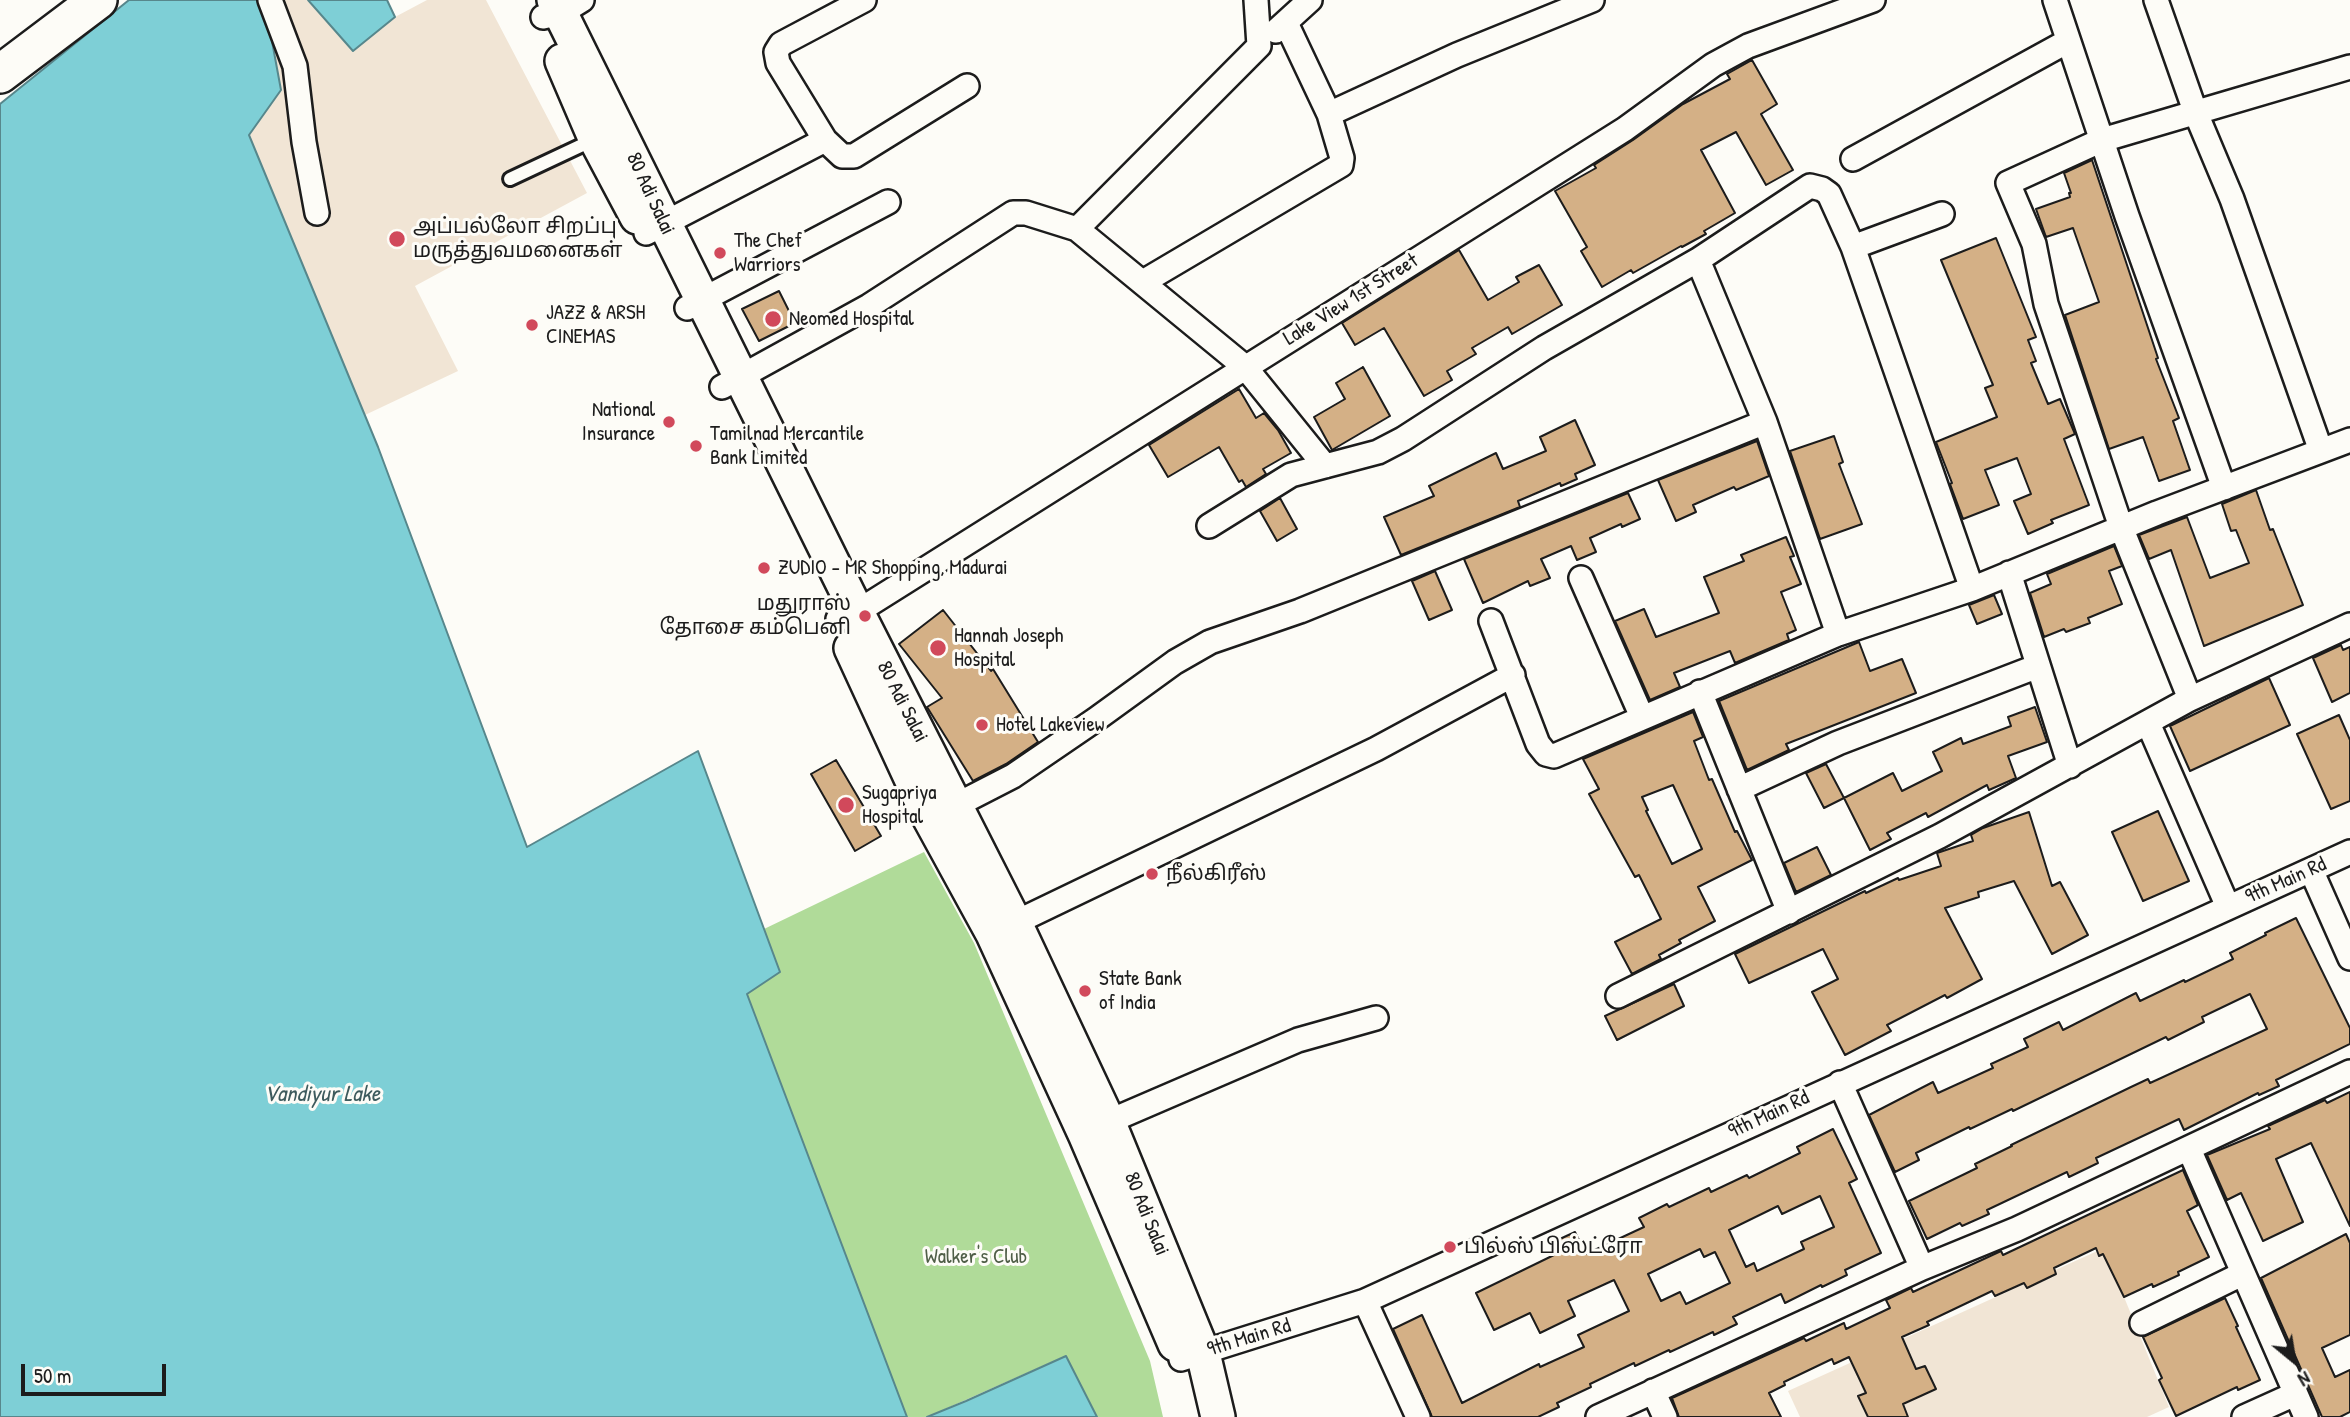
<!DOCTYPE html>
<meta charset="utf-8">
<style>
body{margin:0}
#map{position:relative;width:2350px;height:1417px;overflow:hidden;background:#fdfcf7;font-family:"Patrick Hand",sans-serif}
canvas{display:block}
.north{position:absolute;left:2259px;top:1326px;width:70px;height:70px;-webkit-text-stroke:5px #fdfcf7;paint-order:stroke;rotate:150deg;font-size:19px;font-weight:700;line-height:28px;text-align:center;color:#1c1c1c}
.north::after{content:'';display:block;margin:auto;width:24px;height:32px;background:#1c1c1c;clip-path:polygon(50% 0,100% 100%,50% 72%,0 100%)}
.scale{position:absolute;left:21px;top:1364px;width:145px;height:32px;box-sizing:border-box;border:4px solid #1c1c1c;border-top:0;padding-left:9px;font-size:21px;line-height:24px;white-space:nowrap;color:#1c1c1c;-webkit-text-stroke:5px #fdfcf7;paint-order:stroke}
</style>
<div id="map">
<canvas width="2350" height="1417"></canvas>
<div class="north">N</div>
<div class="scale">50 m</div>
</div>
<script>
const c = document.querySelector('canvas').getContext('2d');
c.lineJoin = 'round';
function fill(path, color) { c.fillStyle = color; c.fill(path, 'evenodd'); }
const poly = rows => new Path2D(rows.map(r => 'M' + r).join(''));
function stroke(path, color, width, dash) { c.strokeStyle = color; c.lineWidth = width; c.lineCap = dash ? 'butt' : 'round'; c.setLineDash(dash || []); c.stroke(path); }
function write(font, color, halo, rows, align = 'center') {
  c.font = font + ' "Patrick Hand","Noto Sans Tamil",sans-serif'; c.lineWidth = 6; c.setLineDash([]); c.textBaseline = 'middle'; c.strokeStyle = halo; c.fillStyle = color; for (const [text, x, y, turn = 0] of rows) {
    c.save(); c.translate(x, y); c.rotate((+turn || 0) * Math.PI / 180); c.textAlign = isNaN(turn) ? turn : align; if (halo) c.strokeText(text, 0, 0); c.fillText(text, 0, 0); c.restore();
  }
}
const built = poly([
 [262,0,308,0,353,50,395,17,427,0,486,0,587,193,415,286,458,371,365,415,249,135,281,90],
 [2104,1248,2169,1407,2147,1417,1800,1417,1788,1391]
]);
const green = poly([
 [924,852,974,943,1150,1361,1163,1417,1097,1417,1065,1356,927,1417,907,1417,747,994,780,972,764,929]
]);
const water = poly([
 [129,0,262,0,269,25,281,90,249,135,378,447,527,847,698,751,780,972,747,994,907,1417,0,1417,0,104,129,0],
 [308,0,387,0,395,17,353,51,308,0],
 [1066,1356,1097,1417,927,1417,966,1401,1066,1356]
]);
const building = poly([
 [1752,60,1777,104,1761,114,1793,170,1766,185,1736,132,1701,150,1735,213,1704,231,1706,234,1682,247,1681,246,1633,273,1631,270,1602,287,1581,251,1587,247,1555,191,1596,168,1594,165,1633,140,1683,104,1730,79,1727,74,1752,60],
 [2092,160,2158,358,2156,359,2179,418,2173,421,2190,470,2159,481,2143,437,2109,449,2065,315,2099,302,2073,228,2046,237,2036,209,2070,197,2069,193,2071,193,2064,173,2092,160],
 [1996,238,2036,337,2028,340,2036,361,2031,363,2048,404,2060,399,2075,434,2064,439,2089,505,2051,520,2053,523,2028,534,2014,501,2031,494,2017,458,1985,470,1999,505,1963,519,1950,484,1952,483,1936,442,1997,417,1985,388,1993,385,1941,260,1996,238],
 [1459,250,1488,300,1519,282,1516,277,1539,265,1562,305,1512,334,1508,327,1472,348,1476,354,1447,371,1452,380,1424,396,1384,328,1355,345,1342,323,1459,250],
 [779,291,795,323,759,341,742,309,779,291],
 [1363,367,1390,416,1332,450,1314,417,1345,399,1336,383,1363,367],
 [1239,389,1256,418,1264,413,1278,430,1291,453,1263,469,1266,474,1246,487,1242,480,1239,482,1219,447,1168,477,1149,445,1239,389],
 [1575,420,1595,465,1575,474,1577,479,1561,486,1560,483,1518,501,1520,507,1401,555,1384,517,1434,496,1429,486,1496,453,1503,469,1546,451,1540,437,1575,420],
 [1834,436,1843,462,1839,464,1862,524,1820,539,1790,451,1834,436],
 [1757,441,1769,476,1736,490,1734,487,1693,505,1696,512,1676,521,1658,480,1757,441],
 [2256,490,2270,530,2273,529,2303,605,2204,646,2171,550,2149,559,2139,535,2187,517,2210,578,2249,563,2236,530,2231,531,2222,504,2256,490],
 [1628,493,1640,519,1622,527,1621,524,1590,538,1596,552,1577,560,1571,546,1541,559,1550,578,1530,586,1528,581,1483,603,1464,559,1628,493],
 [1280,498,1297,529,1277,541,1260,511,1280,498],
 [1786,537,1794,556,1790,557,1801,584,1781,592,1796,630,1787,634,1789,640,1735,663,1730,651,1674,673,1680,687,1650,700,1615,621,1644,609,1656,637,1719,613,1704,577,1744,561,1741,555,1786,537],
 [2114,546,2122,566,2109,571,2122,604,2088,618,2090,623,2066,632,2064,629,2044,637,2030,593,2051,584,2047,574,2114,546],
 [1435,571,1452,610,1429,620,1412,581,1435,571],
 [1994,595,2002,614,1977,624,1969,605,1994,595],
 [943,610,991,671,993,669,1038,742,1006,764,973,781,927,707,942,698,899,644,943,610],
 [1859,642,1870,671,1902,659,1916,693,1786,744,1789,750,1747,770,1719,701,1859,642],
 [2341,645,2343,650,2350,647,2350,693,2332,702,2313,658,2341,645],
 [2269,678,2290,725,2190,771,2170,726,2269,678],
 [2035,707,2047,742,2008,756,2016,778,1989,790,1987,785,1928,817,1926,813,1887,833,1891,839,1870,850,1844,798,1893,773,1902,791,1942,771,1933,752,1961,738,1963,744,2011,726,2008,717,2035,707],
 [1693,712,1703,737,1694,741,1709,780,1712,779,1735,832,1737,831,1752,860,1698,887,1715,921,1679,940,1681,943,1659,955,1661,959,1632,974,1615,942,1661,919,1639,875,1635,877,1589,794,1599,789,1583,759,1693,712],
 [1673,785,1702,849,1672,864,1646,811,1648,810,1642,797,1673,785],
 [2339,715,2350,740,2350,801,2331,809,2297,734,2339,715],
 [836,760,881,836,855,851,811,774,836,760],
 [1826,764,1844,798,1824,808,1806,773,1826,764],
 [2158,811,2189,881,2143,901,2112,832,2158,811],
 [2029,812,2052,886,2060,882,2088,935,2052,954,2014,881,1978,892,1979,897,1945,908,1982,979,1947,998,1945,995,1887,1025,1891,1031,1845,1055,1812,992,1838,979,1823,949,1749,983,1735,954,1865,891,1866,893,1898,878,1899,880,1941,866,1937,853,1973,841,1971,835,1983,828,2029,812],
 [1817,847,1831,875,1796,892,1784,863,1817,847],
 [2296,918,2350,1028,2350,1044,2276,1080,2279,1086,2259,1095,2258,1093,2184,1130,2179,1119,2096,1158,2098,1163,2069,1177,2067,1172,1987,1210,1989,1214,1962,1226,1960,1223,1927,1239,1909,1201,1977,1168,1975,1164,2012,1146,2011,1145,2131,1087,2148,1079,2150,1083,2161,1078,2267,1029,2250,994,2202,1017,2204,1022,2168,1040,2166,1037,2013,1111,2012,1109,1970,1129,1969,1127,1916,1153,1919,1160,1895,1172,1869,1115,1933,1082,1938,1093,1993,1068,1991,1064,2028,1047,2024,1039,2059,1022,2063,1030,2136,993,2140,1001,2184,980,2185,982,2233,959,2230,953,2266,935,2265,933,2296,918],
 [1674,984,1684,1006,1617,1040,1605,1016,1674,984],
 [2350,1092,2350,1226,2311,1143,2276,1159,2303,1222,2263,1241,2241,1193,2227,1200,2207,1155,2270,1129,2268,1126,2325,1100,2327,1103,2350,1092],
 [1833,1129,1857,1179,1849,1183,1881,1253,1845,1270,1847,1275,1822,1287,1821,1285,1785,1303,1781,1294,1733,1317,1737,1324,1714,1335,1713,1332,1670,1352,1669,1350,1635,1366,1634,1363,1590,1384,1591,1387,1557,1403,1559,1407,1538,1417,1432,1417,1393,1329,1422,1315,1462,1403,1539,1364,1540,1367,1584,1347,1578,1335,1629,1311,1614,1280,1568,1301,1575,1316,1540,1333,1530,1313,1494,1330,1476,1293,1554,1255,1549,1244,1575,1232,1586,1254,1644,1227,1639,1218,1667,1204,1669,1207,1709,1188,1711,1192,1747,1175,1749,1178,1800,1153,1797,1147,1833,1129],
 [1820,1196,1834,1227,1801,1242,1804,1249,1757,1271,1754,1263,1746,1267,1729,1230,1778,1206,1782,1214,1820,1196],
 [1700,1249,1704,1257,1715,1252,1730,1283,1686,1304,1680,1292,1661,1301,1648,1274,1700,1249],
 [2183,1170,2198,1205,2187,1211,2209,1257,2178,1272,2179,1275,2153,1287,2152,1284,2124,1297,2103,1254,2099,1256,2096,1248,2054,1268,2056,1274,2027,1288,2024,1283,1995,1296,1992,1291,1927,1322,1929,1325,1902,1337,1916,1369,1925,1366,1936,1389,1903,1404,1908,1417,1868,1417,1858,1396,1866,1393,1849,1357,1834,1364,1832,1359,1784,1382,1785,1385,1769,1393,1781,1417,1679,1417,1672,1398,1804,1338,1806,1341,1844,1323,1846,1329,1890,1308,1886,1300,1911,1288,1913,1292,2001,1251,2003,1255,2183,1170],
 [2346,1234,2350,1243,2350,1335,2322,1348,2335,1377,2350,1370,2350,1412,2340,1417,2322,1417,2261,1278,2346,1234],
 [2225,1298,2238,1326,2236,1327,2260,1380,2238,1390,2237,1387,2176,1416,2159,1380,2162,1378,2143,1337,2225,1298]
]);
const service = poly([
 [510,179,593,140]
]);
const minor = poly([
 [270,0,295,66,304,142,317,213],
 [2055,0,2127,216,2224,488],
 [2156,0,2195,111,2232,199,2321,451],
 [543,17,561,13,582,0],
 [1276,31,1310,0],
 [1329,114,1457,55,1592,0],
 [825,140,778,63,776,52,781,44,864,0],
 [1853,159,2068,41],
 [1942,214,1853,247,1972,589],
 [1077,229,1259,46,1256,0],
 [646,233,825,140,842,156,854,156,967,86],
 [1143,282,1341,165,1342,158,1329,114,1286,23],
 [687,308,888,202],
 [722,387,869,306,1013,213,1026,213,1077,229,1245,367,1325,466],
 [1209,526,1291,475,1378,452,1403,439,1544,348,1698,260],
 [2009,573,2070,766],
 [1581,578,1642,717],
 [838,619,857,612,1625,129,1713,65,1748,46,1873,0],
 [1491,621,1538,744,1546,754,1554,756,1838,634,1972,589,2157,513,2350,440],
 [1838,634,1765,422,1698,260,1810,186,1822,189,1829,194,1853,247],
 [1700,692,1789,912],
 [2190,699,2121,527,2046,304,2034,244,2008,183,2102,140,2350,67],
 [2148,723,2228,907],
 [1739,789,1838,743,2038,666],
 [943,812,1013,776,1095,720,1175,662,1210,642,1300,611,1765,422],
 [2311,870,2350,958],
 [1002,929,1376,749,1513,675],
 [1618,996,1940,836,2190,699,2350,625],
 [1840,1083,1922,1268],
 [1096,1127,1298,1040,1376,1018],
 [2189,1149,2306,1417],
 [1365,1301,1418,1417],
 [2142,1323,2242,1274],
 [1181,1359,1365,1301,2350,852],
 [1653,1391,1665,1417],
 [1598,1417,1922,1268,2017,1229,2350,1072],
 [2244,1417,2295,1394]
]);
const secondary = poly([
 [554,0,857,612,1015,923,1108,1121,1203,1353,1218,1417],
 [562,61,595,138,637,217],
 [851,648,929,817,993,934,1085,1134,1175,1344]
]);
const primary = poly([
 [0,74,98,0]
]);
const markers = [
 [397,239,9,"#d1495b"],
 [720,253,7,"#d1495b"],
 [773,319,9,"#d1495b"],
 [532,325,7,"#d1495b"],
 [669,422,7,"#d1495b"],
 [696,446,7,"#d1495b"],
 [764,568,7,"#d1495b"],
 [865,616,7,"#d1495b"],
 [938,648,9,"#d1495b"],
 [982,725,7,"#d1495b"],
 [846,805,9,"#d1495b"],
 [1152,874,7,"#d1495b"],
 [1085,991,7,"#d1495b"],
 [1450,1247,7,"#d1495b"]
];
const streetNames = [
 ["80 Adi Salai",650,194,65],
 ["Lake View 1st Street",1351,300,-32],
 ["80 Adi Salai",902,702,63],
 ["9th Main Rd",2286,881,-24],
 ["9th Main Rd",1769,1115,-25],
 ["80 Adi Salai",1146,1214,68],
 ["9th Main Rd",1249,1338,-17]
];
const poiNames = [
 ["அப்பல்லோ சிறப்பு",413,227],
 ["மருத்துவமனைகள்",413,251],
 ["The Chef",734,241],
 ["Warriors",734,265],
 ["JAZZ & ARSH",546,313],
 ["CINEMAS",546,337],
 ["Neomed Hospital",789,319],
 ["National",655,410,"right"],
 ["Insurance",655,434,"right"],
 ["Tamilnad Mercantile",710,434],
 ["Bank Limited",710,458],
 ["ZUDIO - MR Shopping, Madurai",778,568],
 ["மதுராஸ்",851,604,"right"],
 ["தோசை கம்பெனி",851,628,"right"],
 ["Hannah Joseph",954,636],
 ["Hospital",954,660],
 ["Hotel Lakeview",996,725],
 ["Sugapriya",862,793],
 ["Hospital",862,817],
 ["நீல்கிரீஸ்",1166,874],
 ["State Bank",1099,979],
 ["of India",1099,1003],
 ["பில்ஸ் பிஸ்ட்ரோ",1464,1247]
];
const parkNames = [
 ["Walker's Club",976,1257]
];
const waterNames = [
 ["Vandiyur Lake",322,1095]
];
fill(built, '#f1e5d5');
fill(green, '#b0db99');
fill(water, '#7ecfd6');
stroke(water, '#57878c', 2);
fill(building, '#d4b086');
stroke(building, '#1c1c1c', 2);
stroke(service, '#1c1c1c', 18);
stroke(minor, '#1c1c1c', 28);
stroke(secondary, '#1c1c1c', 38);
stroke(primary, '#1c1c1c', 42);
stroke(service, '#fdfcf7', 12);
stroke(minor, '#fdfcf7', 23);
stroke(secondary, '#fdfcf7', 33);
stroke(primary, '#fdfcf7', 37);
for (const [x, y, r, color] of markers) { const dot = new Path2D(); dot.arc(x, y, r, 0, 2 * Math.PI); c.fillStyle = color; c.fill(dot); stroke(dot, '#fdfcf7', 2.5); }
write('21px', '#1c1c1c', '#fdfcf7', streetNames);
write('21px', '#1c1c1c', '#fdfcf7', poiNames, 'left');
write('21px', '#505f48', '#fdfcf7', parkNames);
write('italic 23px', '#3e5b5d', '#fdfcf7', waterNames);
</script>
